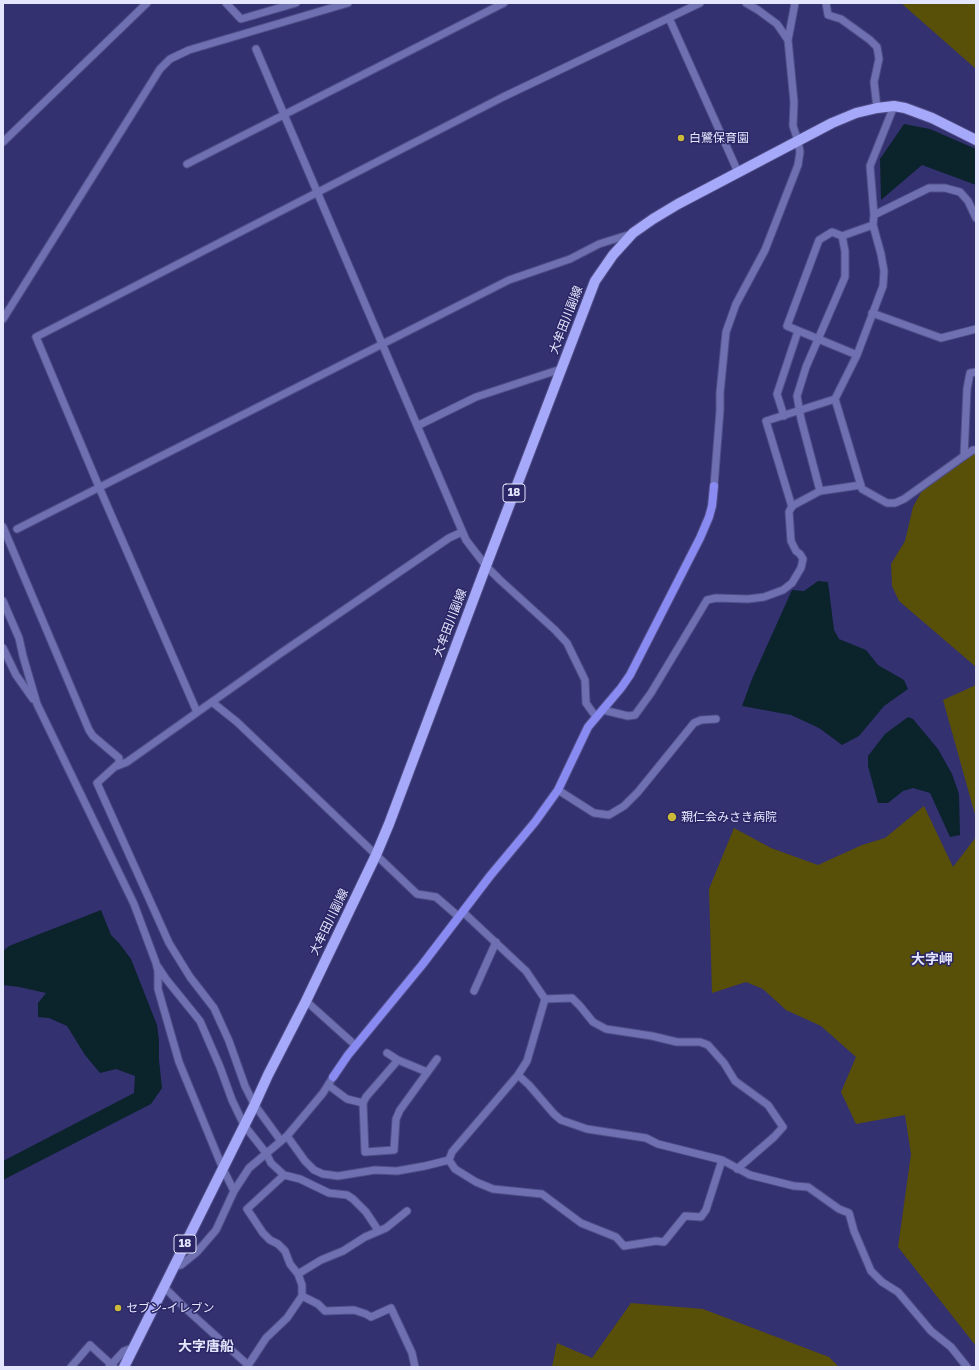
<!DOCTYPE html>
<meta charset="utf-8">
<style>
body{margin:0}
#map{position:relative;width:979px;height:1370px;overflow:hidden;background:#343171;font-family:"Golos Text",sans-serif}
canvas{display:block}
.frame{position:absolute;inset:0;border:4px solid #e4e6fd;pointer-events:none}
</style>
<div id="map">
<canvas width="979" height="1370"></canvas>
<div class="frame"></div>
</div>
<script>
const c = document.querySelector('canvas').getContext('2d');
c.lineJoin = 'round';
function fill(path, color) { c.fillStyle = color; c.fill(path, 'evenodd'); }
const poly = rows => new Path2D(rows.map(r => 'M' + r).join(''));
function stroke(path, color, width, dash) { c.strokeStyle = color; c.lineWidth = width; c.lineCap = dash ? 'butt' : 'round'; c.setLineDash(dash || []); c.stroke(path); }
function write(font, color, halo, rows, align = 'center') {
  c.font = font + ' "Golos Text","Noto Sans JP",sans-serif'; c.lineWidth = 3; c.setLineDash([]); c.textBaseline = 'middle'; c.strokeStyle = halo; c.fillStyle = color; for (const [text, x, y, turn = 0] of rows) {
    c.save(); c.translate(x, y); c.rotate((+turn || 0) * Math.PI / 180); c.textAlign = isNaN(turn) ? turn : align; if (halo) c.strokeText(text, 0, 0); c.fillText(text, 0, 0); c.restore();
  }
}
const green = poly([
 [901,3,976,3,976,69],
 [976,453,976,667,899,601,892,586,891,564,905,541,913,507,923,489,957,459],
 [976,685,976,818,943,700],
 [924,806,953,867,976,837,976,1346,898,1247,911,1154,905,1115,856,1124,841,1092,856,1057,821,1026,786,1010,763,989,746,982,712,993,709,889,734,828,771,848,818,865,862,845,885,838],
 [631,1303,703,1309,829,1357,839,1367,552,1367,557,1343,592,1358]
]);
const water = poly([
 [904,124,930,129,976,149,976,185,922,165,881,200,880,159],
 [818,581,828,582,834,630,839,639,866,650,878,665,904,680,908,689,884,706,859,736,842,745,819,728,791,715,742,706,752,679,792,590,804,591],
 [908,717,913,719,938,749,952,774,959,794,960,835,950,837,930,793,913,788,903,791,888,803,878,803,868,766,868,756,885,734],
 [101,910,111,935,119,943,131,959,157,1025,159,1040,159,1060,162,1088,151,1104,3,1180,3,1161,134,1093,135,1076,116,1069,100,1073,85,1055,67,1026,49,1018,38,1017,38,1003,46,993,19,987,3,985,3,951,9,946]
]);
const street = poly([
 [226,3,241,19,296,3],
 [746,3,758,10,777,24,788,40],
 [826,3,828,15,841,19,870,40,877,47,879,59,874,82,877,108],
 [669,18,738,172],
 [256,49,466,540,486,566,500,580,555,630,567,643,585,680,586,703,596,717],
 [3,142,147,3],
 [187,164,504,3],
 [874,215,929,188,945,188,960,192,968,201,976,218],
 [872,313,941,338,976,329],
 [3,319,160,69,170,59,189,50,348,3],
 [857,355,787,326,819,240,832,232,842,236,873,225],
 [835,399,862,489,887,503,895,503,904,499,964,456,973,450,976,450],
 [784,416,777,394,798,331],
 [417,426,476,397,561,369],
 [964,456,967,389,970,373,976,372],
 [714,486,720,410,720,393,726,332,736,304,765,250,798,165,800,152,798,141,793,126,794,102,788,40,795,3],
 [820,491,801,419,797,396,806,367,845,277,845,251,842,236],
 [792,507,766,421,835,399,857,355,883,286,884,271,881,254,873,225,874,215,870,166,894,106],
 [3,527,89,730,93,736,119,758,119,763,97,783,169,943,190,977,214,1008,229,1041,245,1086,254,1104,281,1141],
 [17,529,509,280,570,259,599,244,631,234],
 [3,601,19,638,23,656,37,704,134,904,156,963,158,971,158,989,179,1062,223,1169,234,1191],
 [3,648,16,675,33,699],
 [212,702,237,722,417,894,436,897,459,917],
 [603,710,628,716,635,715,651,693,707,600,716,598,748,599,764,597,783,590,792,583,801,568,803,559,800,554,796,551,791,541,789,512,792,506,820,491,861,485],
 [197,712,99,487,36,337,503,97,700,3],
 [117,766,127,762,281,653,433,549,449,538,462,532],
 [558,790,594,813,609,815,624,806,638,792,694,723,701,720,716,719],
 [158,967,166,979,200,1021,220,1067,232,1100,244,1125,266,1153,271,1163,284,1175,300,1179,329,1193,347,1195,353,1199,366,1212,378,1230],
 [474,991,496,942],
 [545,999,572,998,580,1006,593,1022,606,1029,652,1036,677,1042,700,1042,708,1045,724,1063,735,1081,768,1105,783,1127,774,1137,737,1169],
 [306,1001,355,1045],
 [387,1053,398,1060,427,1072],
 [518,1075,529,1085,554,1114,561,1120,587,1129,646,1138,658,1144,722,1160,750,1175,794,1186,808,1187,839,1209,849,1213,854,1231,871,1271,882,1282,898,1292,931,1331,951,1347,967,1367],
 [328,1085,347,1099,363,1103,365,1152,394,1150,396,1119,400,1110,437,1059],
 [363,1103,366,1097,398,1060],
 [287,1136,305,1161,314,1170,323,1174,338,1176,375,1170,397,1171,425,1166,449,1160],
 [449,1160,455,1169,476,1182,493,1189,542,1194,581,1223,616,1237,624,1246,656,1241,664,1242,685,1216,701,1217,706,1210,722,1160],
 [449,1160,452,1152,518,1075,527,1061,545,999,526,971,463,912],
 [174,1267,181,1265,197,1252,216,1230,234,1191,249,1168,287,1136,323,1093,333,1077],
 [298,1274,321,1260,343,1251,365,1237,386,1228,407,1211],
 [164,1287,185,1308,248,1365],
 [302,1296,318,1304,325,1311,354,1310,366,1314,371,1317,391,1308,412,1353,415,1367],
 [71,1367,90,1345,114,1367],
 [109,1367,124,1351,135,1347],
 [247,1367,266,1338,287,1318,302,1296,302,1285,298,1274,290,1264,285,1251,278,1244,270,1240,263,1233,247,1209,284,1175]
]);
const secondary = poly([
 [333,1077,348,1055,422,965,490,876,535,822,558,790,588,727,621,688,630,675,700,538,709,517,712,506,714,486]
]);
const primary = poly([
 [124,1367,253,1108,268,1075,306,1001,376,855,389,824,486,566,595,281,613,255,633,233,653,219,678,204,832,123,856,113,877,108,894,106,905,108,932,118,976,140]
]);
const markers = [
 [681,138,4,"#cbba39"],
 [672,817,5,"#cbba39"],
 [118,1308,4,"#cbba39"]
];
const shields = [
 [514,493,22],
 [185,1244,22]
];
const shieldNames = [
 ["18",514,493],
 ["18",185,1244]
];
const poiNames = [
 ["白鷺保育園",689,138],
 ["親仁会みさき病院",681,817],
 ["セブン-イレブン",126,1308]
];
const streetNames = [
 ["大牟田川副線",566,320,-69],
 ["大牟田川副線",450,623,-69],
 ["大牟田川副線",329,922,-64]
];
const quarterNames = [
 ["大字岬",932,960],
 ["大字唐船",206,1347]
];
fill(green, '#584f08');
fill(water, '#0b232b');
stroke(street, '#504e87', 9);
stroke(secondary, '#504e87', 10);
stroke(primary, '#504e87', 12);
stroke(street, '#6e70b2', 7);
stroke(secondary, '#8a8af3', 8);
stroke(primary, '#a6a9f9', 10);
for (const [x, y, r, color] of markers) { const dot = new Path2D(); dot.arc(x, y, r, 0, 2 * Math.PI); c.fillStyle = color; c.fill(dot); stroke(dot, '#2b2665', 1.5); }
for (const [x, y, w] of shields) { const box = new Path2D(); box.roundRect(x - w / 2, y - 9, w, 18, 3); c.fillStyle = '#2b2665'; c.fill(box); stroke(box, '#e4e6fd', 1); }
write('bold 11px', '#e4e6fd', null, shieldNames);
write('12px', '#e4e6fd', '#2b2665', poiNames, 'left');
write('12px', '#e4e6fd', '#2b2665', streetNames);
write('bold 14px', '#e4e6fd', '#2b2665', quarterNames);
</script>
